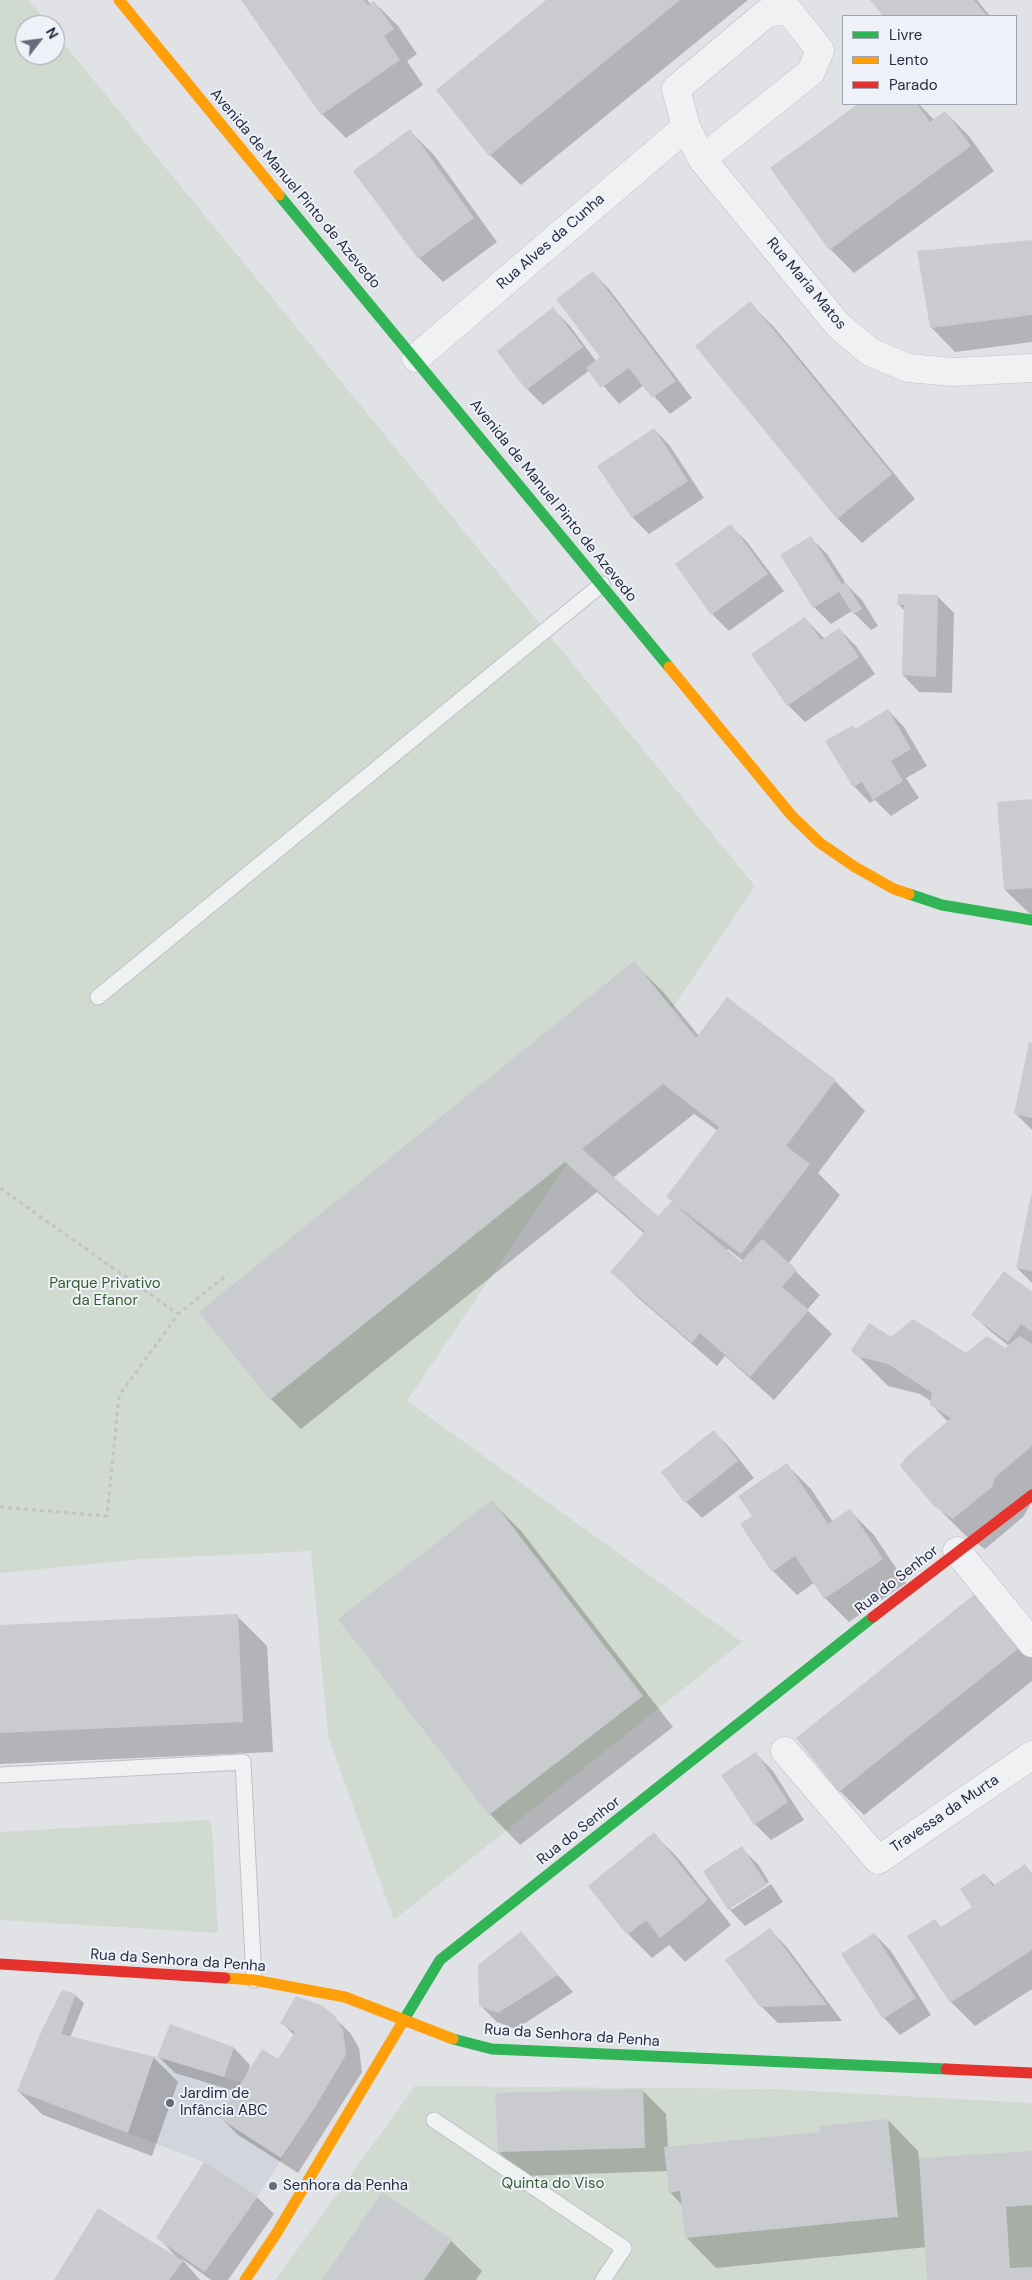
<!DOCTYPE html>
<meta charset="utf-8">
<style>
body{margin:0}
#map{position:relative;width:1032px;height:2280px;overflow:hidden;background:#e1e2e6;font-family:"DM Sans",sans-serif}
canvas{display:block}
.legend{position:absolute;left:842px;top:15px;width:175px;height:90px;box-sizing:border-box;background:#eef1f7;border:1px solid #9ea3af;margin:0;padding:6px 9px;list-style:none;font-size:15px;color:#262d42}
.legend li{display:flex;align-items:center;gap:10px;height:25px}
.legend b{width:25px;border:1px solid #9ea3af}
.north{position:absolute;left:15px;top:15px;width:50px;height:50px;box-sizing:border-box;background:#eef1f7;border:1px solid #9ea3af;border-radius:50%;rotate:60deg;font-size:14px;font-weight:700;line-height:20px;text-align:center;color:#262d42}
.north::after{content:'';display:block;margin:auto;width:18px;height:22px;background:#676c7b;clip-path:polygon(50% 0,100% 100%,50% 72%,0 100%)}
</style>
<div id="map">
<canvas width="1032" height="2280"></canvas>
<ul class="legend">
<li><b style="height:6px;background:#30b455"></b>Livre</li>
<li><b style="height:6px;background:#ff9f0a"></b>Lento</li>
<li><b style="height:6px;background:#e5322d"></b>Parado</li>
</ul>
<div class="north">N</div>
</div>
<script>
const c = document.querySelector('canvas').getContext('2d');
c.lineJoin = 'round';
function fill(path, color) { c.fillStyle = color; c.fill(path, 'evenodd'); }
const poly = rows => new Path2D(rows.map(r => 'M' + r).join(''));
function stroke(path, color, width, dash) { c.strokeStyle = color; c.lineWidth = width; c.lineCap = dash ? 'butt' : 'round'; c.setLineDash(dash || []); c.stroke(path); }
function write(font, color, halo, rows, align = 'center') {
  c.font = font + ' "DM Sans",sans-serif'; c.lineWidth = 4; c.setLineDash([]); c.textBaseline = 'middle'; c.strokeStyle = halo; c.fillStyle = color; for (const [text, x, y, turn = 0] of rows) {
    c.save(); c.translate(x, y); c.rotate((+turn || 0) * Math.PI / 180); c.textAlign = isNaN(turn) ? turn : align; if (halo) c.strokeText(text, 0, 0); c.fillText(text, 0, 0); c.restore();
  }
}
const built = poly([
 [42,2030,157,2057,241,2082,246,2074,309,2116,258,2196,204,2162,17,2091]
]);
const green = poly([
 [0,0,28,0,49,25,25,25,25,55,55,55,55,33,755,886,407,1401,742,1642,394,1920,328,1736,311,1551,142,1559,0,1573],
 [207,1820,210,1822,212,1829,218,1933,0,1920,0,1832],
 [415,2086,774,2089,1032,2103,1032,2280,275,2280]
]);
const shadow = poly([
 [243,0,367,0,371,4,374,2,398,26,417,54,407,61,423,85,346,138,322,114],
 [548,0,748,0,521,185,490,155,438,90],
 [872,0,977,0,990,16,885,16],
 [860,104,919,104,934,120,945,112,969,136,994,171,854,273,830,249,772,168],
 [410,131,434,155,497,242,443,282,419,258],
 [1032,241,1032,342,955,352,931,327],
 [593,273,609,289,692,398,670,414,644,385,619,404,590,370,543,405,527,389,553,309,570,326,596,361,602,357],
 [750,303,774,327,915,499,862,543,838,519,697,346],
 [654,429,670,446,704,498,649,534,633,518,598,466],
 [730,525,747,542,784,591,729,631,712,614,676,565],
 [810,537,827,554,847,585,862,600,878,626,871,630,852,611,831,624,814,607,781,555],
 [937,596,954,613,952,693,919,692,903,675,905,611,899,605],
 [805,619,825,639,839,629,856,646,875,674,805,722,788,705,753,655],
 [888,710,904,727,927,766,906,778,919,798,891,816,875,800,870,803,854,786,852,726,856,730],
 [1032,800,1032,914,1030,914,1005,890],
 [634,963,664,993,699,1036,835,1081,865,1111,818,1173,840,1195,788,1264,820,1295,807,1310,832,1334,774,1400,725,1356,717,1366,636,1296,612,1272,645,1234,597,1192,301,1429,271,1399],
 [694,1114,718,1131,673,1202,658,1218,613,1178],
 [728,1249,743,1261,741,1264,726,1251],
 [1032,1044,1032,1130,1015,1113],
 [1032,1197,1032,1283,1017,1268],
 [1032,1294,1032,1502,1023,1517,985,1549,966,1536,935,1505,948,1422,931,1404,932,1402,920,1394,888,1386,857,1355,891,1338,966,1355,1005,1350,1009,1346,990,1331,973,1315],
 [714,1432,731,1449,754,1478,702,1518,686,1502],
 [787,1465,811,1489,833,1522,850,1511,874,1535,906,1583,849,1622,825,1598,814,1583,797,1595,773,1571,754,1516],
 [492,1502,522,1532,673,1727,520,1845,490,1814,339,1619],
 [981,1591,1032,1649,1032,1681,864,1815,840,1791],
 [237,1616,267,1646,273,1752,0,1764,0,1626],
 [756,1754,773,1771,804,1820,771,1840,755,1824],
 [654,1834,678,1858,731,1925,685,1962,669,1945,652,1958,628,1934],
 [741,1848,758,1864,769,1882,731,1907,731,1910,771,1884,783,1902,745,1926,729,1909],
 [1025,1866,1032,1873,1032,1989,975,2026,951,2002,935,1920,942,1928,973,1908,984,1874,996,1886],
 [770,1930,786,1946,842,2021,778,2023,761,2006],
 [521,1933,573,1992,516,2029,497,2022,480,2005],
 [874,1934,891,1951,931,2015,900,2035,884,2018],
 [75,1995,84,2003,70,2038,154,2058,178,2082,152,2156,43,2115,18,2091],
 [334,2017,351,2034,359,2048,362,2072,298,2173,238,2135,221,2118,237,2092,175,2073,159,2057,234,2048,250,2065,248,2073,278,2061,294,2035,282,2023],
 [642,2090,666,2114,668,2148,821,2133,888,2120,918,2151,919,2159,1032,2152,1032,2280,929,2280,927,2247,716,2268,686,2237,682,2205,670,2192,668,2171,523,2176,499,2152],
 [257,2197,274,2214,228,2280,211,2280,182,2259,200,2280,55,2280,178,2259,158,2237],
 [451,2241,482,2271,476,2280,323,2280]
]);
const building = poly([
 [241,0,364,0,368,5,374,1,394,29,384,36,400,60,321,115],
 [546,0,680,0,489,156,436,90],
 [870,0,974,0,987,16,883,16],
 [858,104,917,104,930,122,945,111,971,146,829,250,770,168],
 [410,129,474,218,418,259,353,171],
 [1032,240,1032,315,930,328,917,251],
 [593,271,676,381,652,398,629,368,601,388,586,368,600,357,556,299],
 [750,301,892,474,837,519,695,346],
 [553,307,583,347,526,390,497,351],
 [654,428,688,481,632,518,597,466],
 [731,524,768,574,711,615,675,564],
 [811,536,842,584,845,582,862,609,853,614,839,592,813,608,780,555],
 [898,594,938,595,936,677,902,675,904,605,897,605],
 [805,617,821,640,839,628,859,657,787,706,751,654],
 [888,709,911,749,891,761,903,781,873,800,862,782,853,787,825,741,853,725,855,729],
 [1032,799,1032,888,1004,890,997,802],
 [634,961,696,1038,727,997,836,1080,786,1146,810,1164,741,1254,673,1203,741,1262,762,1239,797,1270,782,1287,809,1310,750,1377,700,1333,692,1343,610,1272,645,1232,565,1162,270,1400,199,1312],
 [663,1084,719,1127,666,1197,672,1201,658,1216,582,1149],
 [1029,1042,1032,1043,1032,1118,1014,1114],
 [1031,1195,1032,1195,1032,1271,1016,1268],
 [1004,1271,1032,1292,1032,1332,1021,1324,1008,1342,971,1315],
 [913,1319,966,1353,987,1336,1005,1348,1020,1336,1032,1344,1032,1446,994,1478,993,1486,953,1519,934,1506,900,1466,906,1457,951,1418,930,1405,932,1393,888,1364,856,1356,851,1350,869,1323,891,1337],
 [714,1430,738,1461,685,1503,661,1472],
 [787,1463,828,1524,850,1509,883,1559,824,1599,795,1556,772,1572,740,1524,752,1516,738,1496],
 [492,1500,643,1696,489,1815,338,1619],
 [981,1589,1024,1644,839,1792,796,1738],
 [238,1614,243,1722,0,1733,0,1625],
 [756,1752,788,1802,754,1825,721,1775],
 [654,1832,708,1900,660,1938,646,1920,627,1935,588,1886],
 [742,1846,767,1885,728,1910,703,1871],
 [1025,1864,1032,1875,1032,1950,950,2003,907,1936,935,1919,941,1927,972,1907,960,1889,984,1873,993,1886],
 [770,1928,827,2005,760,2007,725,1960],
 [521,1931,558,1975,498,2013,479,2006,478,1965],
 [874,1933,916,1998,883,2019,841,1954],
 [62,1990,76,1994,61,2034,154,2057,128,2133,17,2091,42,2030],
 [296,1996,323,2006,335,2016,343,2030,346,2055,315,2107,281,2158,219,2118,262,2049,278,2059,295,2032,280,2023],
 [170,2024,234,2047,224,2077,157,2057],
 [643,2089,645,2148,498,2152,495,2093],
 [888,2119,898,2217,685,2238,680,2191,669,2193,664,2147,820,2132,819,2126],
 [1032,2151,1032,2205,1006,2207,1010,2268,1032,2267,1032,2280,927,2280,919,2158],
 [204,2162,258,2196,205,2272,156,2238],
 [382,2192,452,2240,424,2280,322,2280],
 [98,2208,183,2261,169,2280,54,2280]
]);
const path = poly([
 [0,1188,178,1314],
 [0,1507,107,1516,119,1396,178,1314,228,1274]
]);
const lane = poly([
 [98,997,602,584],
 [0,1775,243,1762,254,1980],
 [434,2120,624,2248,603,2280]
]);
const street = poly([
 [702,159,811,72,820,50,788,10,767,13,676,89,686,127,702,159,838,325,870,352,908,368,953,372,1032,368],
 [416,358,686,127],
 [957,1551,1032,1643],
 [785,1751,878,1860,1032,1755]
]);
const fast = poly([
 [279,195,669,667],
 [909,894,942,905,1032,920],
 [402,2023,440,1960,873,1617],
 [453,2039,492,2049,946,2069]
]);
const slow = poly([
 [119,0,279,195],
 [669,667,792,816,820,843,855,867,894,889,909,894],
 [225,1978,254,1980,345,1997,453,2039],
 [245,2280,276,2234,402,2023]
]);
const jam = poly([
 [873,1617,1032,1495],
 [0,1964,225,1978],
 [946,2069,1032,2073]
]);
const markers = [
 [170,2103,5,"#676c7b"],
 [273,2186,5,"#676c7b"]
];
const streetNames = [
 ["Avenida de Manuel Pinto de Azevedo",295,189,50],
 ["Rua Alves da Cunha",551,242,-41],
 ["Rua Maria Matos",806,284,50],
 ["Avenida de Manuel Pinto de Azevedo",553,501,51],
 ["Rua do Senhor",897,1580,-38],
 ["Travessa da Murta",945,1814,-34],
 ["Rua do Senhor",579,1831,-38],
 ["Rua da Senhora da Penha",178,1961,4],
 ["Rua da Senhora da Penha",572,2036,4]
];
const parkNames = [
 ["Parque Privativo",105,1284],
 ["da Efanor",105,1301],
 ["Quinta do Viso",553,2184]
];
const poiNames = [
 ["Jardim de",180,2094],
 ["Infância ABC",180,2111],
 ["Senhora da Penha",283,2186]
];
fill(built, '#d2d5dd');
fill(green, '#d0dad0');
fill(shadow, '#0003');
fill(building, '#c9cbcf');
stroke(lane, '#bfc0c4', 17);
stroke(street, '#bfc0c4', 29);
stroke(path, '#c2c3c8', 3, [4, 4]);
stroke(lane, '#f0f1f3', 15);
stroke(street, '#f0f1f3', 28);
stroke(fast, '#30b455', 11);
stroke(slow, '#ff9f0a', 11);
stroke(jam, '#e5322d', 11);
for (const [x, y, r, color] of markers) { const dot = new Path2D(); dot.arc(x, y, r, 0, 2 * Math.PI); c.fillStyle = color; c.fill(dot); stroke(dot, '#eef1f7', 2); }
write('15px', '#262d42', '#eef1f7', streetNames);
write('15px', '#365f32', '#eef1f7', parkNames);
write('15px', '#262d42', '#eef1f7', poiNames, 'left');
</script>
